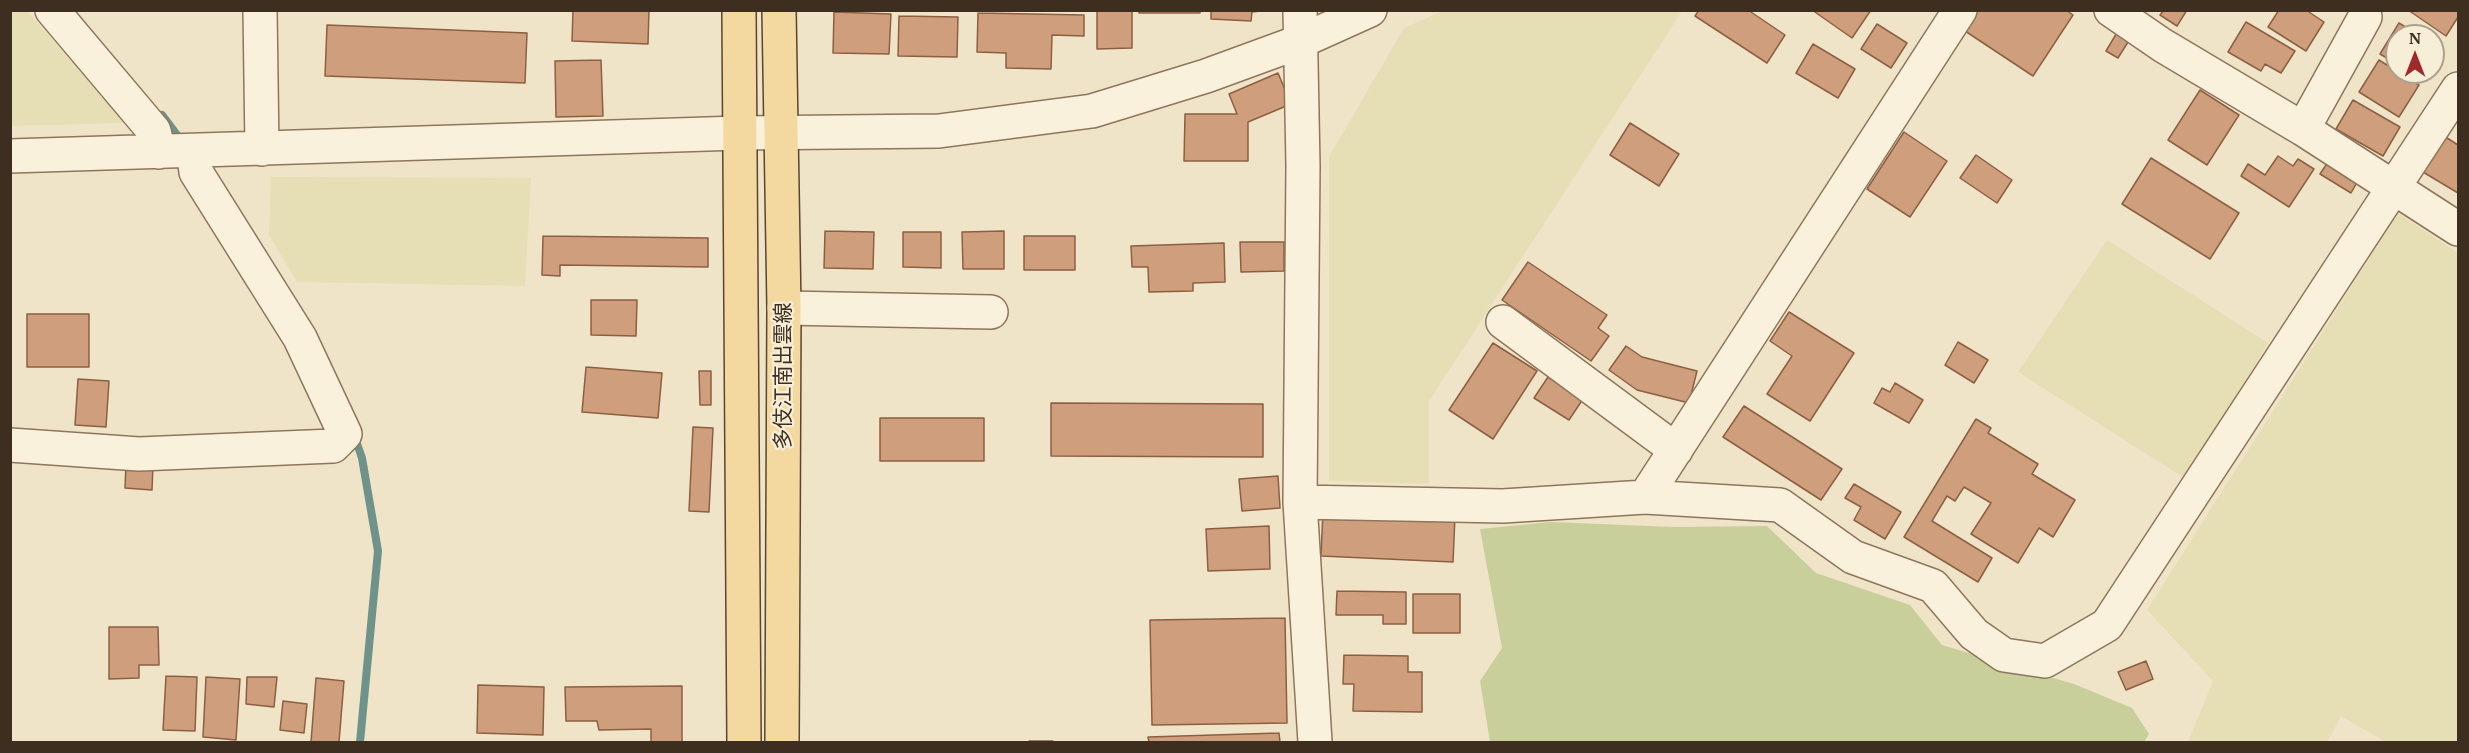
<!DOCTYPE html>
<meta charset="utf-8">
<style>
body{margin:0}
#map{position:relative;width:2469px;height:753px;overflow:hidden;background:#f0e4c8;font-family:"PT Serif",serif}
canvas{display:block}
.frame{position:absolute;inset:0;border:12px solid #3d2e20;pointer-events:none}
.north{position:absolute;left:2385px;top:24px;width:60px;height:60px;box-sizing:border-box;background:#f7eed8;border:2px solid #ada18e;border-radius:50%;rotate:0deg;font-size:16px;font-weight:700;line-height:24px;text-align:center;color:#3d2e20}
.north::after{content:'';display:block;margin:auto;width:21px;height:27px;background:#9e2a2b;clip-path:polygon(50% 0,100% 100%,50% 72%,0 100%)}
</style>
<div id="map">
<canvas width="2469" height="753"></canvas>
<div class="frame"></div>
<div class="north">N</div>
</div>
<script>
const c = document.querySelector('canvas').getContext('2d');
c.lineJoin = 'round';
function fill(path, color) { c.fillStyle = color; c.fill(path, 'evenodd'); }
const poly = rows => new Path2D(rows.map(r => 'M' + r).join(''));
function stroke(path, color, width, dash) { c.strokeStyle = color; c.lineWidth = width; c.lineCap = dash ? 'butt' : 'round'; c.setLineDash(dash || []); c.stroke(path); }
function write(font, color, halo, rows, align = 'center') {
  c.font = font + ' "PT Serif","Noto Sans JP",serif'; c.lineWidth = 4.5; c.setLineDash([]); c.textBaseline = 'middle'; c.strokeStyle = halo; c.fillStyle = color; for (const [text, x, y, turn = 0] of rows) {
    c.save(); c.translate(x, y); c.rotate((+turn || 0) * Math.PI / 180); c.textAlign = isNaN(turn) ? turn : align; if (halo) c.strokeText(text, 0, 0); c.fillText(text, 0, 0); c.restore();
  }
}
const farmland = poly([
 [10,11,27,11,127,123,11,126],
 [1443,11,1682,11,1429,401,1429,484,1329,481,1329,157,1404,28],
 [271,177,531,178,525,286,297,282,269,235],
 [2398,213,2458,253,2458,742,2386,742,2341,716,2327,742,2188,742,2213,681,2147,610],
 [2107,240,2268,343,2186,479,2018,372]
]);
const green = poly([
 [1551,522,1674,527,1767,526,1816,573,1910,605,1942,645,2074,684,2132,708,2149,734,2144,742,1490,742,1480,681,1502,648,1480,529]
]);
const stream = poly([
 [162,115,183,143],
 [354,435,362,458,378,551,360,742]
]);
const building = poly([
 [573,10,649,10,648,44,572,41,573,10],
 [1097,10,1132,10,1132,48,1097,49,1097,10],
 [1139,10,1200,10,1200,13,1139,13,1139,10],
 [1211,10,1269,10,1252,12,1251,21,1211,19,1211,10],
 [1699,10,1748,10,1785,35,1767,63,1695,16,1699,10],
 [1812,10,1871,10,1852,38,1812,10],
 [1974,10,2066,10,2073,15,2033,76,1962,29,1974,10],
 [2164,10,2187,10,2177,26,2160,15,2164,10],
 [2279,10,2306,10,2324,22,2306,51,2268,27,2279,10],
 [2408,10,2458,10,2458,17,2446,36,2408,10],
 [834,12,891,14,889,54,833,53,834,12],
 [978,13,1084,15,1084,36,1052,35,1051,69,1006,68,1006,53,977,52,978,13],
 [899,16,958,17,957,57,898,56,899,16],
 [2246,22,2295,51,2281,73,2265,64,2261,71,2228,52,2246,22],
 [2399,23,2420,36,2397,36,2397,64,2380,54,2399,23],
 [1877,24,1907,43,1891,68,1861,49,1877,24],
 [327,25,527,33,525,83,325,76,327,25],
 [2121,26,2133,34,2118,58,2106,51,2121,26],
 [1813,44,1855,69,1838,98,1796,73,1813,44],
 [601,60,603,116,556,117,555,61,601,60],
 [2379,60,2419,85,2399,117,2359,92,2379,60],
 [2410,72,2422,72,2419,78,2410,72],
 [1278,73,1291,104,1248,122,1248,161,1184,161,1185,114,1237,114,1229,94,1278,73],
 [2200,90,2239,115,2207,165,2168,140,2200,90],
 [2353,100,2400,127,2383,156,2336,129,2353,100],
 [1630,123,1679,154,1659,186,1610,155,1630,123],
 [1904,132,1947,161,1910,217,1867,189,1904,132],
 [2444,136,2458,145,2458,193,2423,172,2444,136],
 [1976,155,2012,180,1997,203,1960,178,1976,155],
 [2278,156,2293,166,2298,159,2314,169,2289,207,2241,176,2248,164,2265,175,2278,156],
 [2151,158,2239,213,2210,259,2122,204,2151,158],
 [2330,159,2360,177,2351,193,2320,174,2330,159],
 [825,231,874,232,873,269,824,268,825,231],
 [1004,231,1004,269,963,269,962,232,1004,231],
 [903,232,941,232,941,268,903,267,903,232],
 [543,236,708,238,708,267,560,265,560,276,542,275,543,236],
 [1024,236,1075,236,1075,270,1024,270,1024,236],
 [1240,242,1284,242,1284,271,1241,272,1240,242],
 [1224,243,1225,282,1193,283,1193,291,1149,292,1148,267,1132,267,1131,246,1224,243],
 [1528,262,1607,315,1598,328,1609,336,1591,361,1502,300,1528,262],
 [591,300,637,300,636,336,591,335,591,300],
 [1789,312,1854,353,1810,421,1767,394,1792,356,1770,341,1789,312],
 [27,314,89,314,89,367,27,367,27,314],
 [1958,342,1988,360,1974,383,1945,365,1958,342],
 [1493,343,1537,371,1493,439,1449,410,1493,343],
 [1626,346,1642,357,1697,371,1689,403,1637,390,1609,370,1626,346],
 [586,367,662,373,658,418,582,412,586,367],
 [699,371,711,371,711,405,700,405,699,371],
 [1548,377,1583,399,1569,420,1534,398,1548,377],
 [78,379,109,381,106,427,75,425,78,379],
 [1895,383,1923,400,1909,423,1874,403,1882,388,1890,392,1895,383],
 [1051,403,1263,404,1263,457,1051,456,1051,403],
 [1744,406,1842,469,1821,500,1723,437,1744,406],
 [880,418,984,418,984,461,880,461,880,418],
 [1976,419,1991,428,1988,433,2038,464,2032,474,2075,500,2053,537,2039,528,2018,563,1971,534,1991,503,1964,487,1955,501,1947,496,1932,521,1992,558,1978,582,1904,537,1976,419],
 [693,427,713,428,709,512,689,511,693,427],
 [126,463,153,465,152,490,125,488,126,463],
 [1278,476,1280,508,1242,511,1239,479,1278,476],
 [1854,484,1901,512,1885,539,1854,520,1861,507,1845,498,1854,484],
 [1323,510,1455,516,1453,562,1321,556,1323,510],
 [1269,526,1270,569,1208,571,1206,529,1269,526],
 [1337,591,1406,592,1406,624,1383,624,1383,615,1336,615,1337,591],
 [1413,594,1460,594,1460,633,1413,633,1413,594],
 [1285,618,1287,723,1152,725,1150,620,1285,618],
 [109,627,158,627,159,665,139,665,139,678,109,679,109,627],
 [1344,655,1408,656,1408,672,1422,672,1422,712,1353,711,1354,684,1343,684,1344,655],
 [2146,661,2153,679,2126,690,2118,672,2146,661],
 [166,676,197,677,195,731,163,730,166,676],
 [206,677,240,679,236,740,203,737,206,677],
 [247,677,277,677,274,707,246,704,247,677],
 [316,678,344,681,339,742,311,742,316,678],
 [478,685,544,687,543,735,477,733,478,685],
 [682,686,682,742,651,742,651,729,599,730,597,721,566,721,565,687,682,686],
 [283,701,307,704,304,733,280,730,283,701],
 [1279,733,1280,742,1149,742,1148,737,1279,733],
 [1029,741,1053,741,1053,742,1029,742,1029,741]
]);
const minor = poly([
 [52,10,154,131,159,152],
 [260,10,262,149],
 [1300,10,1303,166,1300,502,1315,742],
 [2111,10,2162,45,2303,129,2458,229],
 [2303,129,2365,17],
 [10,156,739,133,939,131,1092,111,1206,76,1299,42,1370,10],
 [784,308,991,312],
 [1503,322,1676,450],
 [10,445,139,454,333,446,345,434,300,338,196,172,193,151],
 [1645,497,1960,10],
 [1300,502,1503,506,1645,497,1780,505,1853,557,1933,586,1974,634,2004,655,2045,661,2107,625,2458,89]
]);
const major = poly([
 [739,10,744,742],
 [779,10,784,308,782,742]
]);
const streetNames = [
 ["多伎江南出雲線",784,376,-90]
];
fill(farmland, '#e6deb5');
fill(green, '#c9cf9b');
stroke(stream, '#6f938a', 8);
fill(building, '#cf9f7d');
stroke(building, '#8d5f41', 1.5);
stroke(minor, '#8d765c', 36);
stroke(major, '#5b4430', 36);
stroke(minor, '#faf1dc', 33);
stroke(major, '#f3d9a0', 33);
write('21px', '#3d2e20', '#f7eed8', streetNames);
</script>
